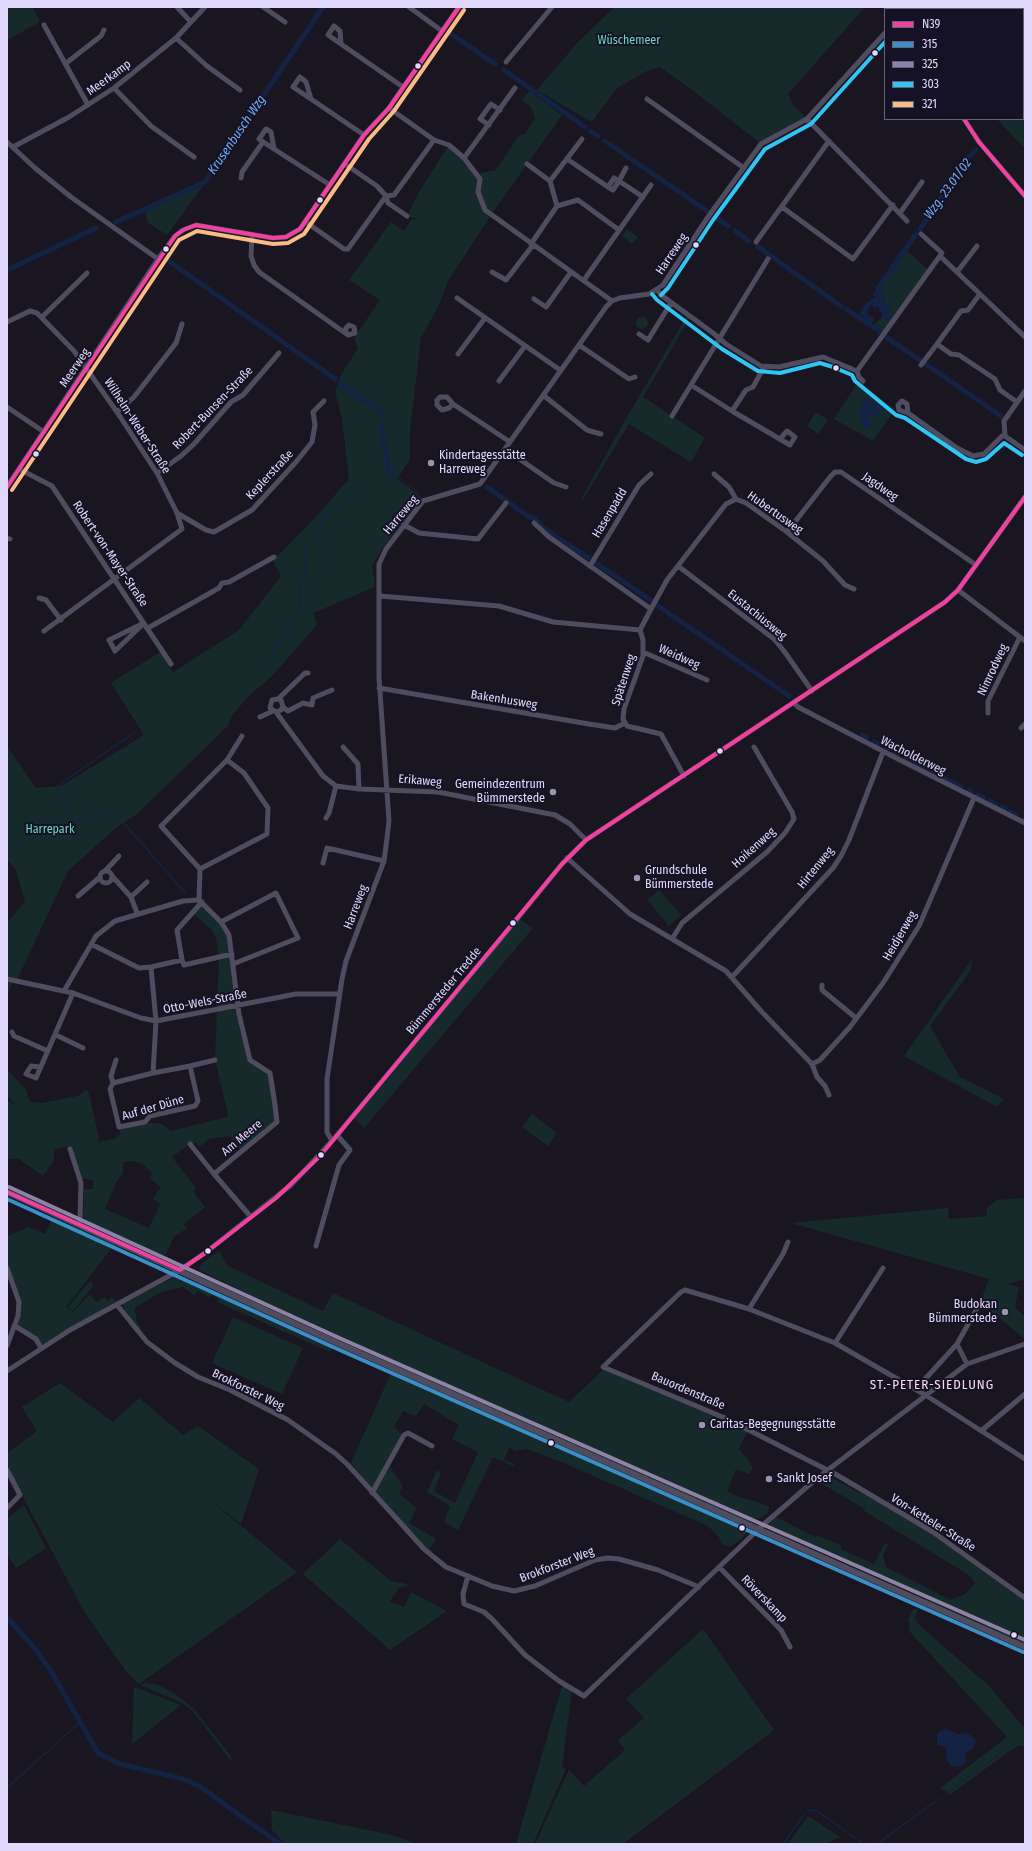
<!DOCTYPE html>
<meta charset="utf-8">
<style>
body{margin:0}
#map{position:relative;width:1032px;height:1851px;overflow:hidden;background:#191621;font-family:"Fira Sans Condensed",sans-serif}
canvas{display:block}
.frame{position:absolute;inset:0;border:8px solid #e0d9fb;pointer-events:none}
.legend{position:absolute;left:884px;top:8px;width:140px;height:112px;box-sizing:border-box;background:#161225;border:1px solid #67627b;margin:0;padding:5px 7px;list-style:none;font-size:12px;color:#e0d9fb}
.legend li{display:flex;align-items:center;gap:8px;height:20px}
.legend b{width:20px;border:1px solid #67627b}
</style>
<div id="map">
<canvas width="1032" height="1851"></canvas>
<div class="frame"></div>
<ul class="legend">
<li><b style="height:5px;background:#f240a1"></b>N39</li>
<li><b style="height:5px;background:#3a8fc9"></b>315</li>
<li><b style="height:5px;background:#8e83a4"></b>325</li>
<li><b style="height:5px;background:#30c5f3"></b>303</li>
<li><b style="height:5px;background:#fbbb85"></b>321</li>
</ul>
</div>
<script>
const c = document.querySelector('canvas').getContext('2d');
c.lineJoin = 'round';
function fill(path, color) { c.fillStyle = color; c.fill(path, 'evenodd'); }
const poly = rows => new Path2D(rows.map(r => 'M' + r).join(''));
function stroke(path, color, width, dash) { c.strokeStyle = color; c.lineWidth = width; c.lineCap = dash ? 'butt' : 'round'; c.setLineDash(dash || []); c.stroke(path); }
function write(font, color, halo, rows, align = 'center') {
  c.font = font + ' "Fira Sans Condensed",sans-serif'; c.lineWidth = 4; c.setLineDash([]); c.textBaseline = 'middle'; c.strokeStyle = halo; c.fillStyle = color; for (const [text, x, y, turn = 0] of rows) {
    c.save(); c.translate(x, y); c.rotate((+turn || 0) * Math.PI / 180); c.textAlign = isNaN(turn) ? turn : align; if (halo) c.strokeText(text, 0, 0); c.fillText(text, 0, 0); c.restore();
  }
}
const green = poly([
 [7,7,33,7,40,22,7,40],
 [615,7,865,7,788,94,793,105,807,119,761,144,695,92,660,67,647,71,617,88,592,122,537,90,578,42],
 [927,7,1025,7,1025,149,997,119,1023,119,1023,9,928,9],
 [529,91,562,115,493,212,448,281,438,307,421,338,410,430,410,459,397,479,423,498,382,549,372,566,375,587,313,613,317,625,273,675,250,695,232,715,228,726,137,814,117,827,68,871,17,980,14,980,7,995,7,923,25,901,15,868,7,860,7,746,36,788,61,786,144,735,111,683,160,652,173,672,239,630,281,576,273,561,312,521,349,479,342,419,335,392,341,375,358,348,354,338,380,300,349,280,391,222,404,231,411,220,418,219,407,216,422,187,449,145,476,174,496,170,519,135,525,134,535,118,531,107,522,100],
 [205,183,167,235,147,222,145,210],
 [627,229,638,237,632,244,622,236],
 [906,250,930,271,880,335,872,327,881,318,891,317,889,306,885,304,883,292,879,285],
 [688,314,691,316,643,397,705,438,691,462,629,424,582,501,581,499,631,410],
 '636 323a6 6 0 1 1 12 0a6 6 0 1 1-12 0Z',
 [858,382,895,409,873,441,834,419],
 [816,412,828,420,818,434,807,426],
 [659,890,681,915,669,926,647,900],
 [202,902,229,935,235,986,250,1060,270,1073,277,1122,242,1152,230,1136,209,1139,199,1147,196,1142,191,1146,190,1144,172,1157,196,1188,193,1191,205,1207,184,1224,187,1228,174,1237,165,1255,147,1249,83,1221,84,1189,93,1189,93,1180,80,1178,69,1146,55,1149,53,1162,43,1176,19,1159,7,1159,7,1128,9,1124,7,1122,7,1100,16,1106,7,1095,7,1069,26,1090,30,1102,42,1103,73,1097,80,1095,84,1091,88,1090,99,1138,97,1142,115,1139,121,1134,119,1129,145,1122,162,1124,171,1131,227,1117,228,1114,215,1060,219,957,216,938,211,929,192,912],
 [132,1161,142,1164,152,1173,150,1179,161,1187,153,1199,160,1204,149,1228,105,1209,116,1183,123,1172,123,1162],
 [518,918,533,928,364,1128,352,1116],
 [972,959,971,970,930,1026,960,1077,1004,1099,997,1107,904,1056],
 [532,1114,557,1133,548,1146,522,1127],
 [1025,1198,1025,1279,1007,1284,1019,1287,1015,1307,1025,1317,1025,1339,980,1303,989,1279,791,1223,948,1208,949,1219,987,1216,987,1208,997,1200],
 [53,1217,115,1244,66,1307,73,1312,90,1294,96,1302,104,1297,107,1301,112,1297,117,1303,42,1346,16,1325,19,1302,7,1268,7,1236,29,1227,45,1234],
 [219,1251,228,1266,323,1311,333,1293,569,1402,603,1370,724,1420,747,1431,739,1449,749,1461,753,1469,749,1474,736,1469,727,1491,739,1497,758,1502,769,1507,768,1513,760,1518,751,1519,747,1528,749,1531,738,1542,730,1547,722,1544,719,1537,708,1526,559,1461,527,1449,516,1451,509,1448,504,1460,514,1464,513,1466,493,1457,458,1530,444,1522,450,1506,427,1492,437,1470,441,1473,434,1491,455,1503,478,1452,452,1439,459,1425,424,1404,416,1416,403,1411,394,1427,402,1434,387,1462,403,1486,399,1494,417,1508,409,1523,436,1539,429,1550,405,1526,351,1463,394,1366,199,1270,200,1265],
 [174,1277,182,1278,232,1298,332,1345,330,1352,217,1302,218,1299,212,1295,209,1297,198,1291,194,1295,183,1287,161,1292,136,1307,134,1310,137,1317,136,1319,141,1328,138,1331,122,1305],
 [90,1281,94,1285,73,1311,68,1307],
 [233,1317,303,1348,282,1394,212,1363],
 [60,1383,113,1422,139,1398,183,1435,198,1426,259,1469,241,1524,204,1495,297,1572,139,1684,125,1670,85,1613,7,1467,7,1453,37,1431,22,1407],
 [828,1476,872,1499,934,1535,1025,1601,1025,1644,780,1533,770,1526,770,1523,776,1517,815,1537,819,1536,842,1546,841,1549,874,1564,885,1543,888,1544,883,1556,886,1567,951,1600,965,1594,975,1583,969,1575,864,1511,865,1509,824,1485,816,1484],
 [24,1505,46,1548,16,1568,7,1554,7,1519],
 [340,1539,391,1581,411,1585,399,1588,390,1601,404,1607,411,1592,447,1611,390,1650,303,1574],
 [913,1609,918,1609,915,1618,919,1625,988,1685,1025,1729,1025,1749,1022,1745,1014,1748,951,1794,940,1788,1007,1737,909,1631,910,1625,908,1620],
 [703,1629,774,1730,623,1844,535,1844,569,1770,584,1786,625,1750,618,1740,644,1718,626,1699],
 [144,1683,158,1685,177,1695,194,1709,231,1756,231,1761,193,1711,182,1703,141,1685],
 [562,1686,572,1690,562,1767,566,1769,533,1844,516,1844],
 [134,1687,181,1705,132,1744],
 [271,1810,392,1835,416,1844,285,1844,272,1830],
 [808,1816,840,1837,825,1844,788,1844]
]);
const water = poly([
 [879,285,883,292,885,304,889,306,891,317,888,320,882,321,881,319,882,314,881,311,877,306,875,309,872,305,870,305,867,314,874,318,872,323,869,324,866,322,864,316,860,316,859,314,866,303,876,297,872,295],
 [866,398,881,405,883,410,879,414,871,415,868,420,872,424,867,429,861,423,858,412,864,401,863,399],
 [946,1729,959,1734,967,1733,975,1739,974,1748,966,1753,965,1764,958,1767,951,1766,948,1762,946,1758,947,1752,945,1747,937,1745,937,1733]
]);
const stream = poly([
 [397,477,419,493],
 [318,538,324,518,360,489],
 [269,660,301,611,299,587,306,578,304,547],
 [75,821,56,787,135,732],
 [124,823,186,894],
 [7,842,15,845,106,810,115,814],
 [7,1788,78,1724],
 [946,1794,1014,1743],
 [807,1811,816,1810,863,1844],
 [783,1844,804,1815],
 [877,1844,940,1798]
]);
const canal = poly([
 [451,34,495,64],
 [504,70,585,127],
 [590,131,598,136],
 [605,141,707,211],
 [718,219,728,226],
 [116,222,205,182,323,7],
 [920,229,969,157,976,150],
 [735,231,749,241],
 [758,247,841,306],
 [166,259,335,379],
 [7,270,96,228],
 [879,291,878,288,916,234],
 [846,309,879,331],
 [886,337,920,360],
 [927,365,1001,416],
 [340,384,382,413],
 [380,422,389,469,393,474],
 [487,487,529,517,536,519,542,527,554,535],
 [558,538,589,558],
 [596,563,652,601],
 [657,605,789,696],
 [862,735,867,738],
 [874,742,878,744],
 [885,748,888,749],
 [895,753,898,754],
 [905,758,961,787],
 [969,790,971,792],
 [978,795,984,798],
 [990,801,996,805],
 [1002,807,1005,809],
 [1010,812,1016,815],
 [1023,819,1025,820],
 [7,1617,37,1651,51,1671,98,1753,117,1763,183,1779,199,1786,280,1844]
]);
const minor = poly([
 [177,7,191,22],
 [263,7,285,22],
 [409,7,442,31],
 [890,7,891,9],
 [44,25,88,105],
 [176,38,207,66,240,90],
 [341,44,328,35,334,26,340,31,341,44,403,87],
 [506,62,552,7],
 [65,64,101,36,104,30],
 [114,88,151,126,194,157],
 [311,99,293,87,300,77,306,82,311,99,364,135],
 [647,99,744,168],
 [389,108,434,140,449,145,464,158,480,179,478,192,485,210,612,301],
 [807,119,907,221],
 [964,119,979,142,1025,196],
 [489,125,480,119,491,104,500,110],
 [7,142,35,168,71,197,158,259],
 [13,147,69,117,114,88,176,38,205,7],
 [274,149,259,139,266,129,271,132,274,149,330,185],
 [464,158,515,88],
 [567,159,608,187],
 [345,164,377,186,386,196,388,203,407,216],
 [527,164,550,181],
 [626,168,619,181,643,197],
 [241,178,242,172,263,142],
 [614,178,619,181,613,190,608,187,614,178],
 [557,206,550,181,582,139],
 [557,206,578,200,619,230],
 [782,207,853,259,893,205],
 [900,213,922,182],
 [306,222,344,249,348,249,386,196,394,195,434,140],
 [252,235,251,256,254,265,259,272,348,335,355,333,354,327,349,325,346,328,346,333],
 [756,242,829,141],
 [531,244,557,206],
 [940,256,1025,337],
 [492,272,506,280,533,245],
 [957,272,977,246],
 [584,280,651,185],
 [657,290,661,295,713,333,726,344,761,366,779,367,823,357,857,371,859,377,863,381],
 [457,298,560,370],
 [534,299,546,307,571,272],
 [42,317,87,273],
 [7,322,30,311,37,313,74,351,117,412,157,473,177,513,182,529,44,631],
 [639,334,648,340,671,303],
 [937,344,961,311,968,310,980,294],
 [579,345,629,379,635,377],
 [458,354,485,318],
 [921,365,937,344,951,354,959,355,995,379,1000,390,1017,402],
 [857,371,942,253,921,234],
 [499,381,525,346],
 [691,385,732,411,790,445,795,437,787,431,780,439],
 [543,395,587,430,601,434],
 [453,404,449,408,442,410,437,405,437,400,440,397,447,397,453,404,510,442],
 [7,407,44,432],
 [732,411,746,390,753,387,764,367],
 [117,412,134,397,176,343,182,324],
 [908,413,907,404,902,401,898,405,899,410,908,413,957,448,973,456,984,454,1002,436,1005,436,1025,450],
 [672,416,768,259],
 [1005,436,1004,421,1025,391],
 [505,449,554,483,566,487],
 [19,469,52,486,171,664],
 [157,473,181,456,194,444,231,402,243,395,279,353],
 [714,474,729,487,736,499],
 [7,487,158,259,175,236,183,230,196,225,273,238,286,237,300,229,364,135,389,108,459,7],
 [177,513,206,530,214,532,252,510,296,462,312,442,315,425,313,412,324,401],
 [534,523,549,537,651,609,640,630,643,640,643,656,624,709,623,719,627,726,661,734,684,776],
 [404,525,419,533,478,539,506,503],
 [787,532,830,477,835,472,841,472,976,565],
 [7,538,10,539],
 [590,566,639,485,651,474],
 [678,566,774,639,784,651,812,691],
 [958,590,1025,641],
 [380,596,499,606,553,622,640,630],
 [39,598,46,600,61,620],
 [651,609,667,580,701,536,726,504,736,499,746,503,787,532,823,561,845,585,854,589],
 [144,623,115,651,109,640,144,623],
 [148,628,219,588,222,583,229,582,274,557],
 [643,652,707,680],
 [379,688,589,724,615,728,625,723],
 [278,699,281,700,283,707,281,710,276,712,270,708,272,700,278,699,305,673,308,673],
 [794,703,798,707,900,760,1025,823],
 [283,707,288,711,303,703,312,705,313,698,332,690],
 [276,712,323,776,336,786,359,789,438,792,555,815,570,824,586,840],
 [988,713,988,701,1020,637],
 [260,717,273,711],
 [1021,728,1025,724],
 [343,747,358,764,359,789],
 [227,760,242,736],
 [326,818,329,813,336,786],
 [567,858,630,914,726,971,761,1011,812,1064,817,1077,825,1086,829,1095],
 [323,863,327,848,384,861],
 '100 877a6 6 0 1 1 12 0a6 6 0 1 1-12 0Z',
 [105,871,119,856],
 [112,876,131,897,137,913],
 [78,896,100,877],
 [131,897,147,882],
 [199,900,200,869,161,826,227,760,244,773,268,808,267,834,200,869],
 [221,922,276,893,298,938,233,964],
 [672,939,682,923,767,852,785,833,794,819,792,812,754,747],
 [91,944,139,968,151,967,182,960,184,965,232,954],
 [182,960,177,930,202,902],
 [151,967,156,1021,153,1073,113,1083,110,1089,119,1127,145,1122,150,1116,195,1106,198,1101,190,1066,153,1073],
 [732,977,833,868,841,856,849,840,883,752],
 [7,979,73,993,141,1018,156,1021,296,994,340,994],
 [822,985,822,990,856,1018],
 [64,991,96,936,115,921,183,901,199,900,221,922,229,935,239,1014,250,1060,270,1073,275,1105,277,1122,214,1174,251,1217],
 [12,1032,14,1036,48,1051],
 [56,1035,83,1048],
 [812,1064,820,1060,850,1027,883,983,902,953,919,926,974,798],
 [190,1066,215,1060],
 [40,1067,31,1066,26,1074,36,1078,73,993],
 [113,1083,111,1076,116,1060],
 [332,1141,327,1132,327,1079,342,979,346,961,384,861,387,838,389,821,379,678,379,564,386,549,423,501,480,484,606,307,612,301,620,298,649,294,663,285,708,217,761,144,807,119,885,33],
 [190,1144,214,1174],
 [70,1149,81,1183,80,1219,79,1225],
 [316,1246,339,1165,350,1150,337,1135],
 [7,1268,19,1302,18,1316,7,1346],
 [117,1305,147,1342,175,1363,198,1377,230,1390,288,1420,336,1454,348,1465,424,1549,446,1567,492,1586,514,1591,535,1586,595,1560,608,1558,619,1559,658,1570,699,1587],
 [749,1309,783,1254,788,1242],
 [15,1326,36,1339,41,1348],
 [835,1343,883,1268],
 [957,1344,980,1303],
 [7,1371,70,1330,180,1270,205,1253,291,1185,332,1141,513,924,562,864,586,840,945,602,958,590,1025,497],
 [916,1389,957,1344,967,1364],
 [981,1431,1025,1394],
 [1025,1459,927,1396,835,1343,749,1309,685,1290,681,1292,603,1367,725,1418,837,1475,933,1532,1025,1598],
 [7,1470,20,1495,7,1508],
 [372,1493,404,1435,408,1433,432,1446],
 [720,1568,781,1630,790,1647],
 [468,1576,463,1594,464,1604,484,1612,492,1619,525,1655,559,1681,584,1696,764,1524,816,1479,967,1364,1025,1344]
]);
const tertiary = poly([
 [7,1192,335,1342,1025,1647]
]);
const bus1 = poly([
 [964,119,979,142,1025,196],
 [7,487,175,236,183,230,196,225,273,238,286,237,300,229,364,135,389,108,459,7],
 [7,1192,180,1270],
 [180,1270,205,1253,276,1198,320,1156,562,864,586,840,945,602,958,590,1025,497]
]);
const bus2 = poly([
 [7,1199,333,1347,1023,1652]
]);
const bus3 = poly([
 [9,1187,337,1337,1025,1640]
]);
const bus4 = poly([
 [652,294,657,300,722,349,758,371,780,373,820,363,833,367,852,375,855,381,896,415,905,418,966,459,976,462,986,459,1004,443,1022,455],
 [661,295,668,288,713,220,765,149,811,124,885,42]
]);
const bus5 = poly([
 [12,490,179,240,197,231,273,244,288,243,304,234,369,139,394,111,464,10]
]);
const markers = [
 [875,53,3.5,"#e0d9fb"],
 [418,66,3.5,"#e0d9fb"],
 [320,200,3.5,"#e0d9fb"],
 [696,245,3.5,"#e0d9fb"],
 [166,249,3.5,"#e0d9fb"],
 [836,368,3.5,"#e0d9fb"],
 [36,454,3.5,"#e0d9fb"],
 [431,463,4,"#9a95af"],
 [720,751,3.5,"#e0d9fb"],
 [553,792,4,"#9a95af"],
 [637,878,4,"#9a95af"],
 [513,923,3.5,"#e0d9fb"],
 [321,1155,3.5,"#e0d9fb"],
 [208,1251,3.5,"#e0d9fb"],
 [1005,1312,4,"#9a95af"],
 [702,1425,4,"#9a95af"],
 [551,1443,3.5,"#e0d9fb"],
 [769,1479,4,"#9a95af"],
 [742,1528,3.5,"#e0d9fb"],
 [1014,1635,3.5,"#e0d9fb"]
];
const parkNames = [
 ["Wüschemeer",629,41],
 ["Harrepark",50,830]
];
const streetNames = [
 ["Meerkamp",109,78,-36],
 ["Harreweg",672,254,-56],
 ["Meerweg",75,368,-56],
 ["Robert-Bunsen-Straße",213,408,-46],
 ["Wilhelm-Weber-Straße",137,426,57],
 ["Keplerstraße",270,475,-47],
 ["Jagdweg",880,487,35],
 ["Hasenpadd",610,513,-59],
 ["Hubertusweg",775,513,35],
 ["Harreweg",401,515,-50],
 ["Robert-von-Mayer-Straße",110,554,56],
 ["Eustachiusweg",757,615,39],
 ["Weidweg",679,657,24],
 ["Nimrodweg",993,670,-65],
 ["Spätenweg",624,680,-72],
 ["Bakenhusweg",504,700,9],
 ["Wacholderweg",913,756,27],
 ["Erikaweg",420,781,5],
 ["Hoikenweg",754,848,-42],
 ["Hirtenweg",816,868,-51],
 ["Harreweg",356,907,-69],
 ["Heidjerweg",900,936,-60],
 ["Bümmersteder Tredde",444,991,-50],
 ["Otto-Wels-Straße",205,1002,-11],
 ["Auf der Düne",153,1108,-16],
 ["Am Meere",242,1138,-40],
 ["Brokforster Weg",248,1390,26],
 ["Bauordenstraße",688,1391,23],
 ["Von-Ketteler-Straße",933,1523,32],
 ["Brokforster Weg",557,1565,-21],
 ["Röverskamp",764,1599,46]
];
const poiNames = [
 ["Kindertagesstätte",439,456],
 ["Harreweg",439,470],
 ["Gemeindezentrum",545,785,"right"],
 ["Bümmerstede",545,799,"right"],
 ["Grundschule",645,871],
 ["Bümmerstede",645,885],
 ["Budokan",997,1305,"right"],
 ["Bümmerstede",997,1319,"right"],
 ["Caritas-Begegnungsstätte",710,1425],
 ["Sankt Josef",777,1479]
];
const waterNames = [
 ["Krusenbusch Wzg",237,135,-56],
 ["Wzg. 23.01/02",948,189,-54]
];
const neighbourhoodNames = [
 ["ST.-PETER-SIEDLUNG",932,1385]
];
fill(green, '#162a2c');
fill(water, '#142344');
stroke(stream, '#142344', 1.5);
stroke(canal, '#142344', 5);
stroke(minor, '#4f4c60', 5);
stroke(tertiary, '#4f4c60', 6);
stroke(bus1, '#f240a1', 4);
stroke(bus2, '#3a8fc9', 4);
stroke(bus3, '#8e83a4', 4);
stroke(bus4, '#30c5f3', 4);
stroke(bus5, '#fbbb85', 4);
for (const [x, y, r, color] of markers) { const dot = new Path2D(); dot.arc(x, y, r, 0, 2 * Math.PI); c.fillStyle = color; c.fill(dot); stroke(dot, '#161225', 1.5); }
write('12px', '#6cd4c2', '#161225', parkNames);
write('12px', '#e0d9fb', '#161225', streetNames);
write('12px', '#e0d9fb', '#161225', poiNames, 'left');
write('italic 13px', '#72acf0', '#161225', waterNames);
c.letterSpacing = '1px';
write('13px', '#fbdbed', '#161225', neighbourhoodNames);
c.letterSpacing = '0px';
</script>
